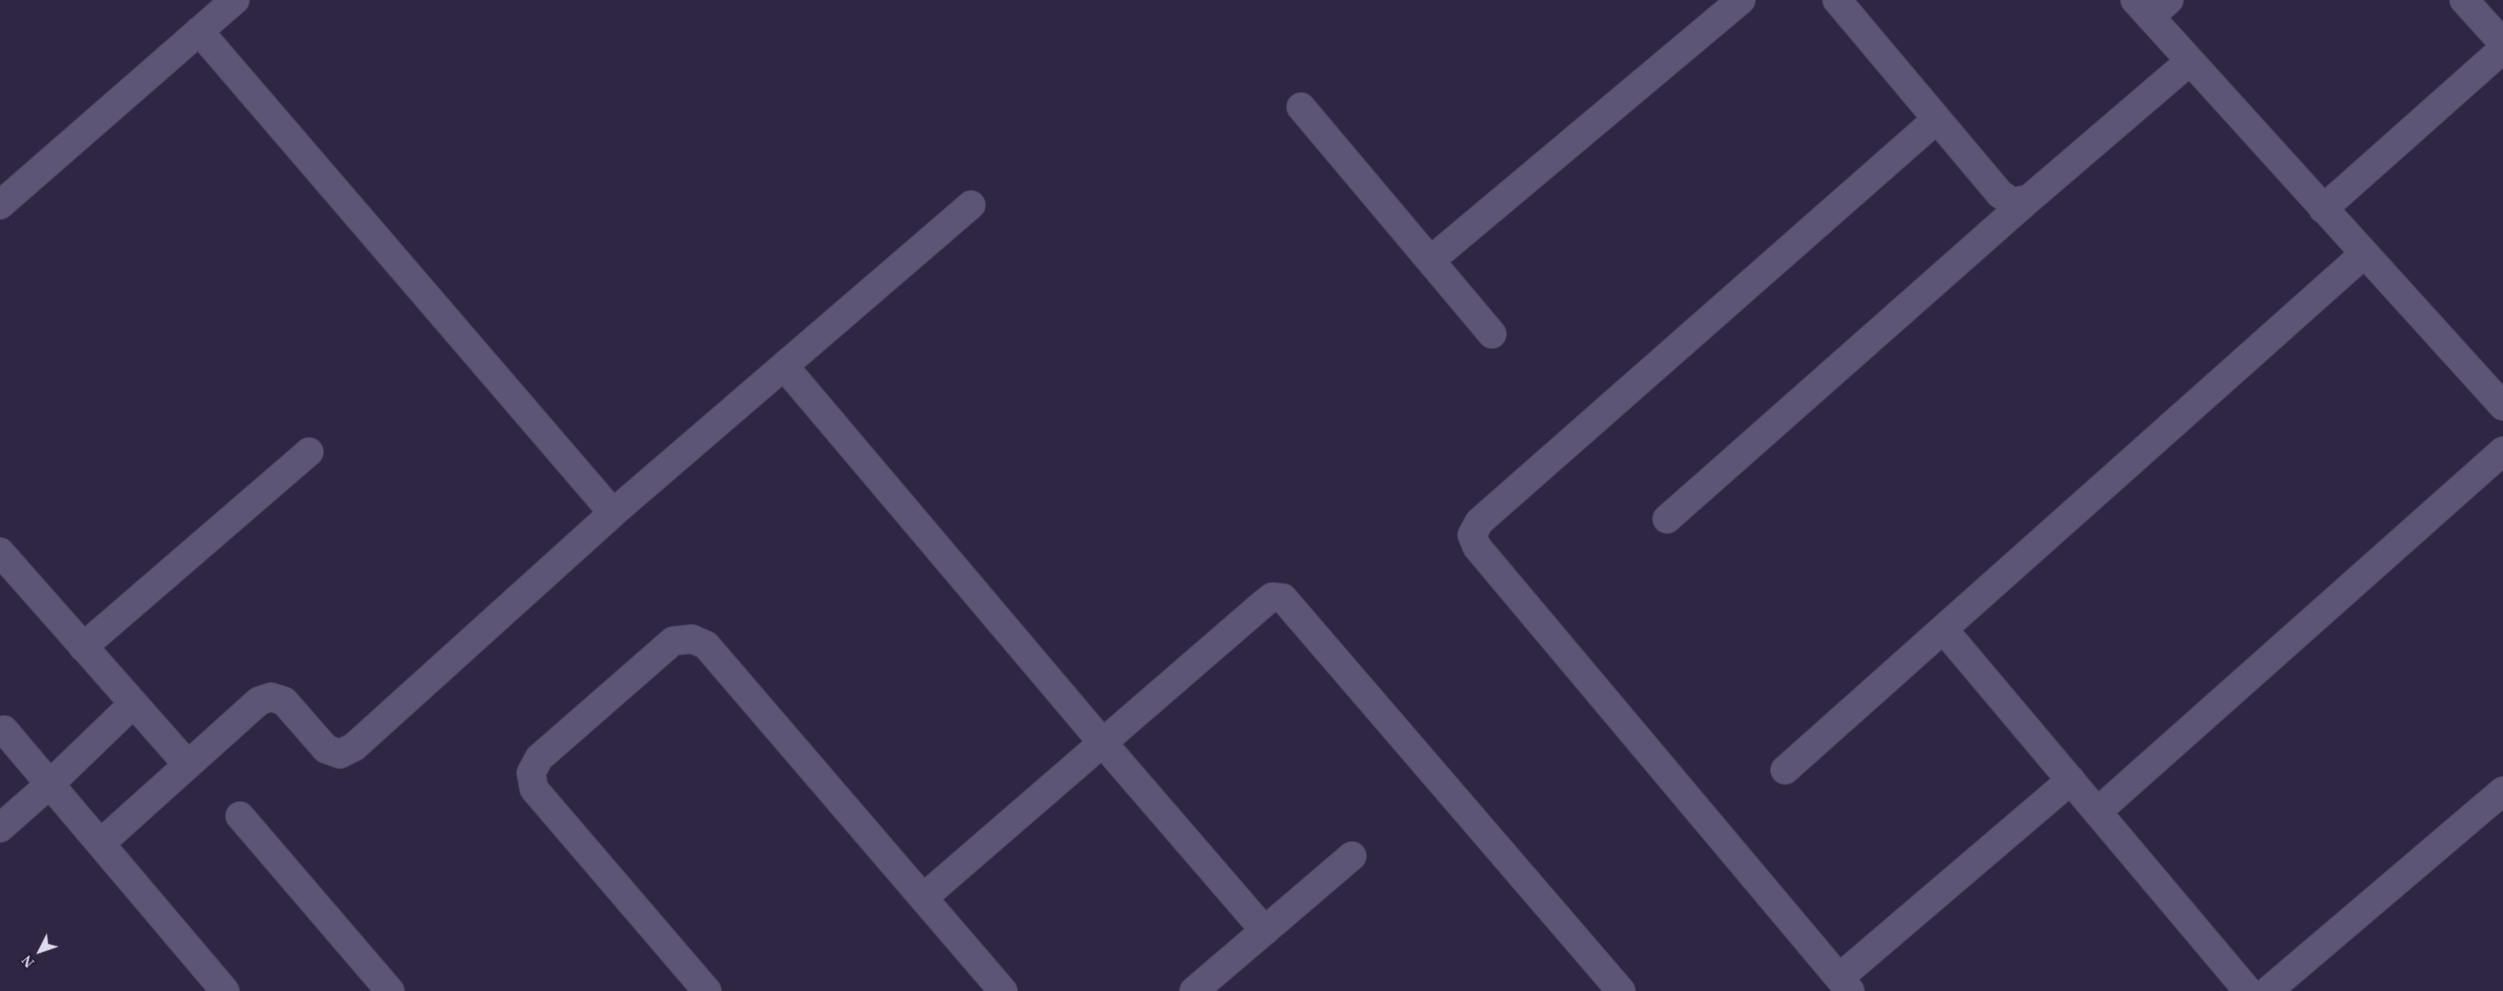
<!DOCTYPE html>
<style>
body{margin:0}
#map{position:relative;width:2503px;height:991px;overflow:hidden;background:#2e2643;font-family:Georgia,serif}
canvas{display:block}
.north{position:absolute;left:15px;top:926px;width:50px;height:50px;-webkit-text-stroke:4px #241d39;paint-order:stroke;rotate:229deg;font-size:14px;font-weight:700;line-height:20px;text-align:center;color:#dedbee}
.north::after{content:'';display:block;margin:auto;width:18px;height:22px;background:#dedbee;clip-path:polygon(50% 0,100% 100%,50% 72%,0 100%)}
</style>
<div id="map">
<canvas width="2503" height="991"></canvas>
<div class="north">N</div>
</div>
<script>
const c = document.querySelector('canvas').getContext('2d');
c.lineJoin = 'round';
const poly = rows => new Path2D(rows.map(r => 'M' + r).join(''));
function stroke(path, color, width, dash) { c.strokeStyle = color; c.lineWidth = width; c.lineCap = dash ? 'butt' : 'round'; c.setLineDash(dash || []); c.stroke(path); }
const minor = poly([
 [1837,0,1937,119,1479,522,1472,535,1477,547,1850,991],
 [2135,0,2503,406],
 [2464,0,2503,43],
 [2150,17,2169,0],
 [199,31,613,513],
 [1301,107,1492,334],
 [1937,119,2000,194,2012,202,2029,199,2190,61],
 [0,205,235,0],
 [2323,209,2503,49],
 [1431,260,1741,0],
 [784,366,1102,742,1265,931],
 [1667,519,2029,199],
 [0,552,188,765],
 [1944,630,2248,991],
 [83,647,309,452],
 [4,730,225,991],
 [1785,770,2364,254],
 [2097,812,2503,451],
 [240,816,390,991],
 [0,828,50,784,133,704],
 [101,843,259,701,271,697,284,701,326,749,340,754,354,747,613,513,971,205],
 [923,898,1263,604,1272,597,1283,598,1621,991],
 [1839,978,2071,780],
 [707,991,534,789,531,773,539,758,673,641,692,639,706,645,1003,991],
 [1194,991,1352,856],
 [2268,991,2503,791]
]);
stroke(minor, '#4a435c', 30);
stroke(minor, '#5c5575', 28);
</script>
